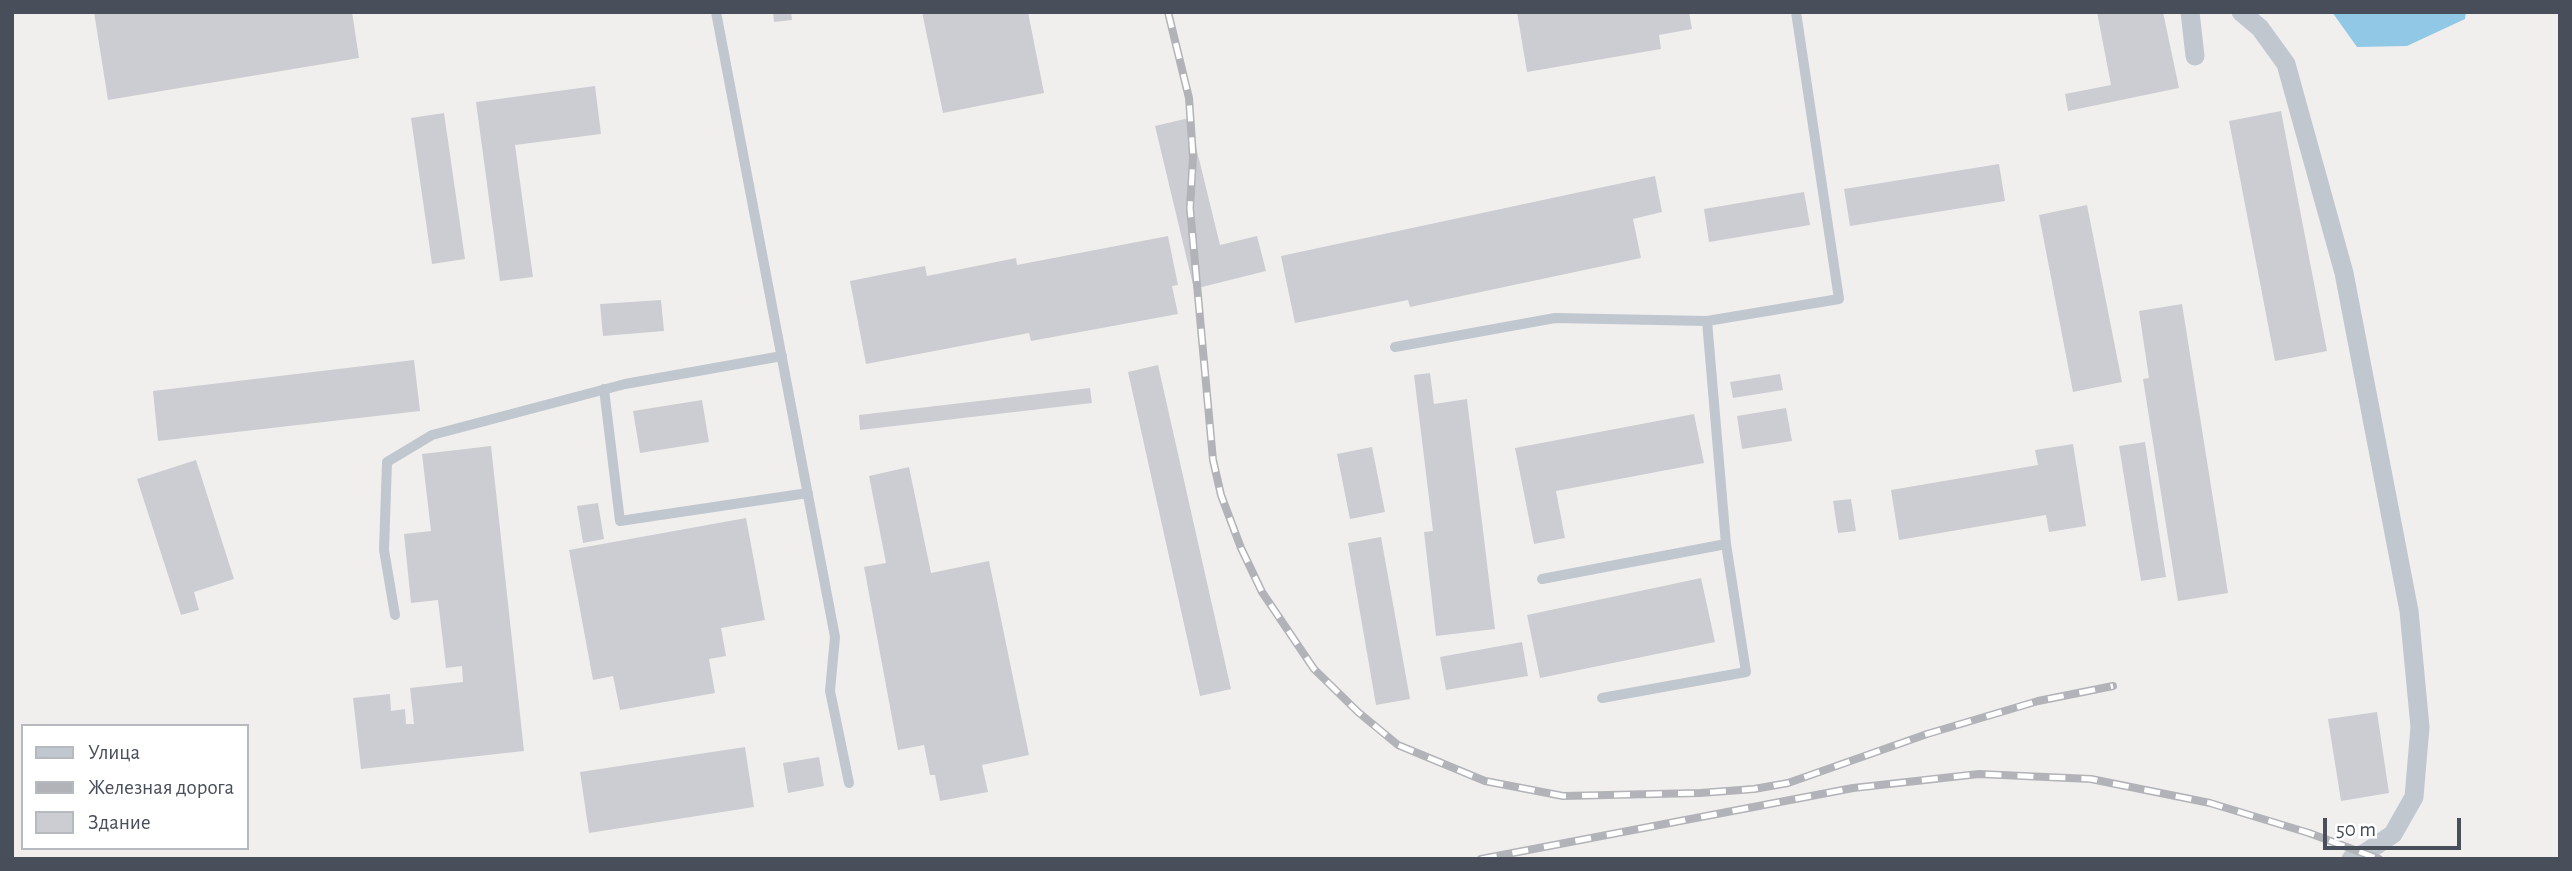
<!DOCTYPE html>
<meta charset="utf-8">
<style>
body{margin:0}
#map{position:relative;width:2572px;height:871px;overflow:hidden;background:#f1efee;font-family:"Alegreya Sans",sans-serif}
canvas{display:block}
.frame{position:absolute;inset:0;border:14px solid #484f5a;pointer-events:none}
.legend{position:absolute;left:21px;top:724px;width:228px;height:126px;box-sizing:border-box;background:#fff;border:2px solid #b6b9bd;margin:0;padding:9px 12px;list-style:none;font-size:21px;color:#484f5a}
.legend li{display:flex;align-items:center;gap:14px;height:35px}
.legend b{width:35px;border:2px solid #b6b9bd}
.scale{position:absolute;left:2323px;top:818px;width:138px;height:32px;box-sizing:border-box;border:4px solid #484f5a;border-top:0;padding-left:9px;font-size:21px;line-height:24px;white-space:nowrap;color:#484f5a;-webkit-text-stroke:5px #fff;paint-order:stroke}
</style>
<div id="map">
<canvas width="2572" height="871"></canvas>
<div class="frame"></div>
<ul class="legend">
<li><b style="height:9px;background:#c0c7cf"></b>Улица</li>
<li><b style="height:9px;background:#b1b3b8"></b>Железная дорога</li>
<li><b style="height:19px;background:#cccdd2"></b>Здание</li>
</ul>
<div class="scale">50 m</div>
</div>
<script>
const c = document.querySelector('canvas').getContext('2d');
c.lineJoin = 'round';
function fill(path, color) { c.fillStyle = color; c.fill(path, 'evenodd'); }
const poly = rows => new Path2D(rows.map(r => 'M' + r).join(''));
function stroke(path, color, width, dash) { c.strokeStyle = color; c.lineWidth = width; c.lineCap = dash ? 'butt' : 'round'; c.setLineDash(dash || []); c.stroke(path); }
const water = poly([
 [2332,12,2466,12,2465,19,2407,46,2357,47]
]);
const building = poly([
 [94,12,352,12,359,58,108,100],
 [773,12,791,12,792,20,774,22],
 [922,12,1028,12,1044,93,943,113],
 [1517,12,1689,12,1692,29,1659,35,1661,49,1527,72],
 [2097,12,2163,12,2179,88,2068,111,2065,94,2111,85],
 [595,86,601,134,515,145,533,277,500,281,476,102],
 [2281,111,2327,351,2275,361,2229,121],
 [444,113,465,259,432,264,411,118],
 [1189,118,1220,245,1257,236,1266,271,1194,289,1155,126],
 [1999,164,2005,201,1850,226,1844,189],
 [1655,176,1662,212,1633,219,1641,258,1410,307,1408,300,1295,323,1281,256],
 [1804,192,1810,225,1709,242,1704,209],
 [2087,205,2122,382,2073,392,2039,215],
 [1168,236,1178,285,1172,286,1178,314,1031,341,1029,333,866,364,850,281,925,266,927,276,1016,258,1017,265],
 [661,300,664,331,603,336,600,304],
 [2182,304,2228,593,2178,601,2143,379,2149,378,2139,311],
 [414,360,420,411,158,441,153,391],
 [1158,365,1231,689,1200,696,1128,372],
 [1430,373,1434,404,1467,399,1495,629,1436,636,1424,532,1433,531,1414,375],
 [1780,374,1783,390,1733,398,1730,382],
 [1090,388,1092,403,860,430,859,415],
 [702,400,709,442,640,453,633,411],
 [1786,408,1792,441,1742,449,1737,416],
 [1694,414,1704,463,1556,491,1565,538,1534,544,1515,448],
 [2145,442,2166,577,2141,581,2119,446],
 [2073,444,2086,526,2049,532,2046,515,1899,540,1891,490,2038,465,2035,450],
 [491,446,524,751,361,769,353,698,390,694,391,711,405,709,406,724,414,724,410,688,463,682,462,666,446,668,438,600,411,603,404,534,431,531,422,454],
 [1372,447,1385,512,1350,519,1337,454],
 [196,460,234,579,194,592,199,610,181,615,137,479],
 [909,467,931,573,989,561,1029,755,982,765,988,792,940,801,935,775,930,775,924,745,898,750,864,567,886,563,869,476],
 [1851,499,1856,531,1838,533,1833,501],
 [598,503,604,539,583,543,577,506],
 [746,518,765,620,721,628,726,656,709,659,715,693,620,710,613,676,593,680,569,550],
 [1381,537,1410,699,1376,705,1348,543],
 [1701,578,1715,642,1540,678,1527,615],
 [1522,642,1528,676,1446,690,1440,657],
 [2377,712,2389,793,2341,801,2328,719],
 [745,747,754,807,589,833,580,772],
 [819,757,824,786,788,793,783,763]
]);
const service = poly([
 [716,12,835,637,830,691,849,783],
 [1395,347,1555,318,1707,321,1839,299,1796,12],
 [604,389,620,521,808,493],
 [1542,579,1726,544,1707,321],
 [395,615,384,550,387,462,432,435,625,384,782,356],
 [1602,698,1746,672,1726,544]
]);
const minor = poly([
 [2190,12,2195,56],
 [2241,12,2260,28,2286,64,2344,273,2409,611,2420,727,2414,797,2393,834,2365,853,2351,859]
]);
const rail = poly([
 [1168,12,1189,98,1193,157,1190,208,1213,460,1221,495,1241,548,1262,592,1314,669,1358,712,1398,745,1485,781,1563,796,1700,793,1754,789,1788,783,1927,734,2038,701,2113,686],
 [1481,859,1853,788,1979,774,2091,779,2210,803,2309,833,2379,859]
]);
fill(water, '#90c8e5');
fill(building, '#cccdd2');
stroke(service, '#c0c7cf', 10);
stroke(minor, '#c0c7cf', 19);
stroke(rail, '#b1b3b8', 8);
stroke(rail, '#fff', 5, [16]);
</script>
